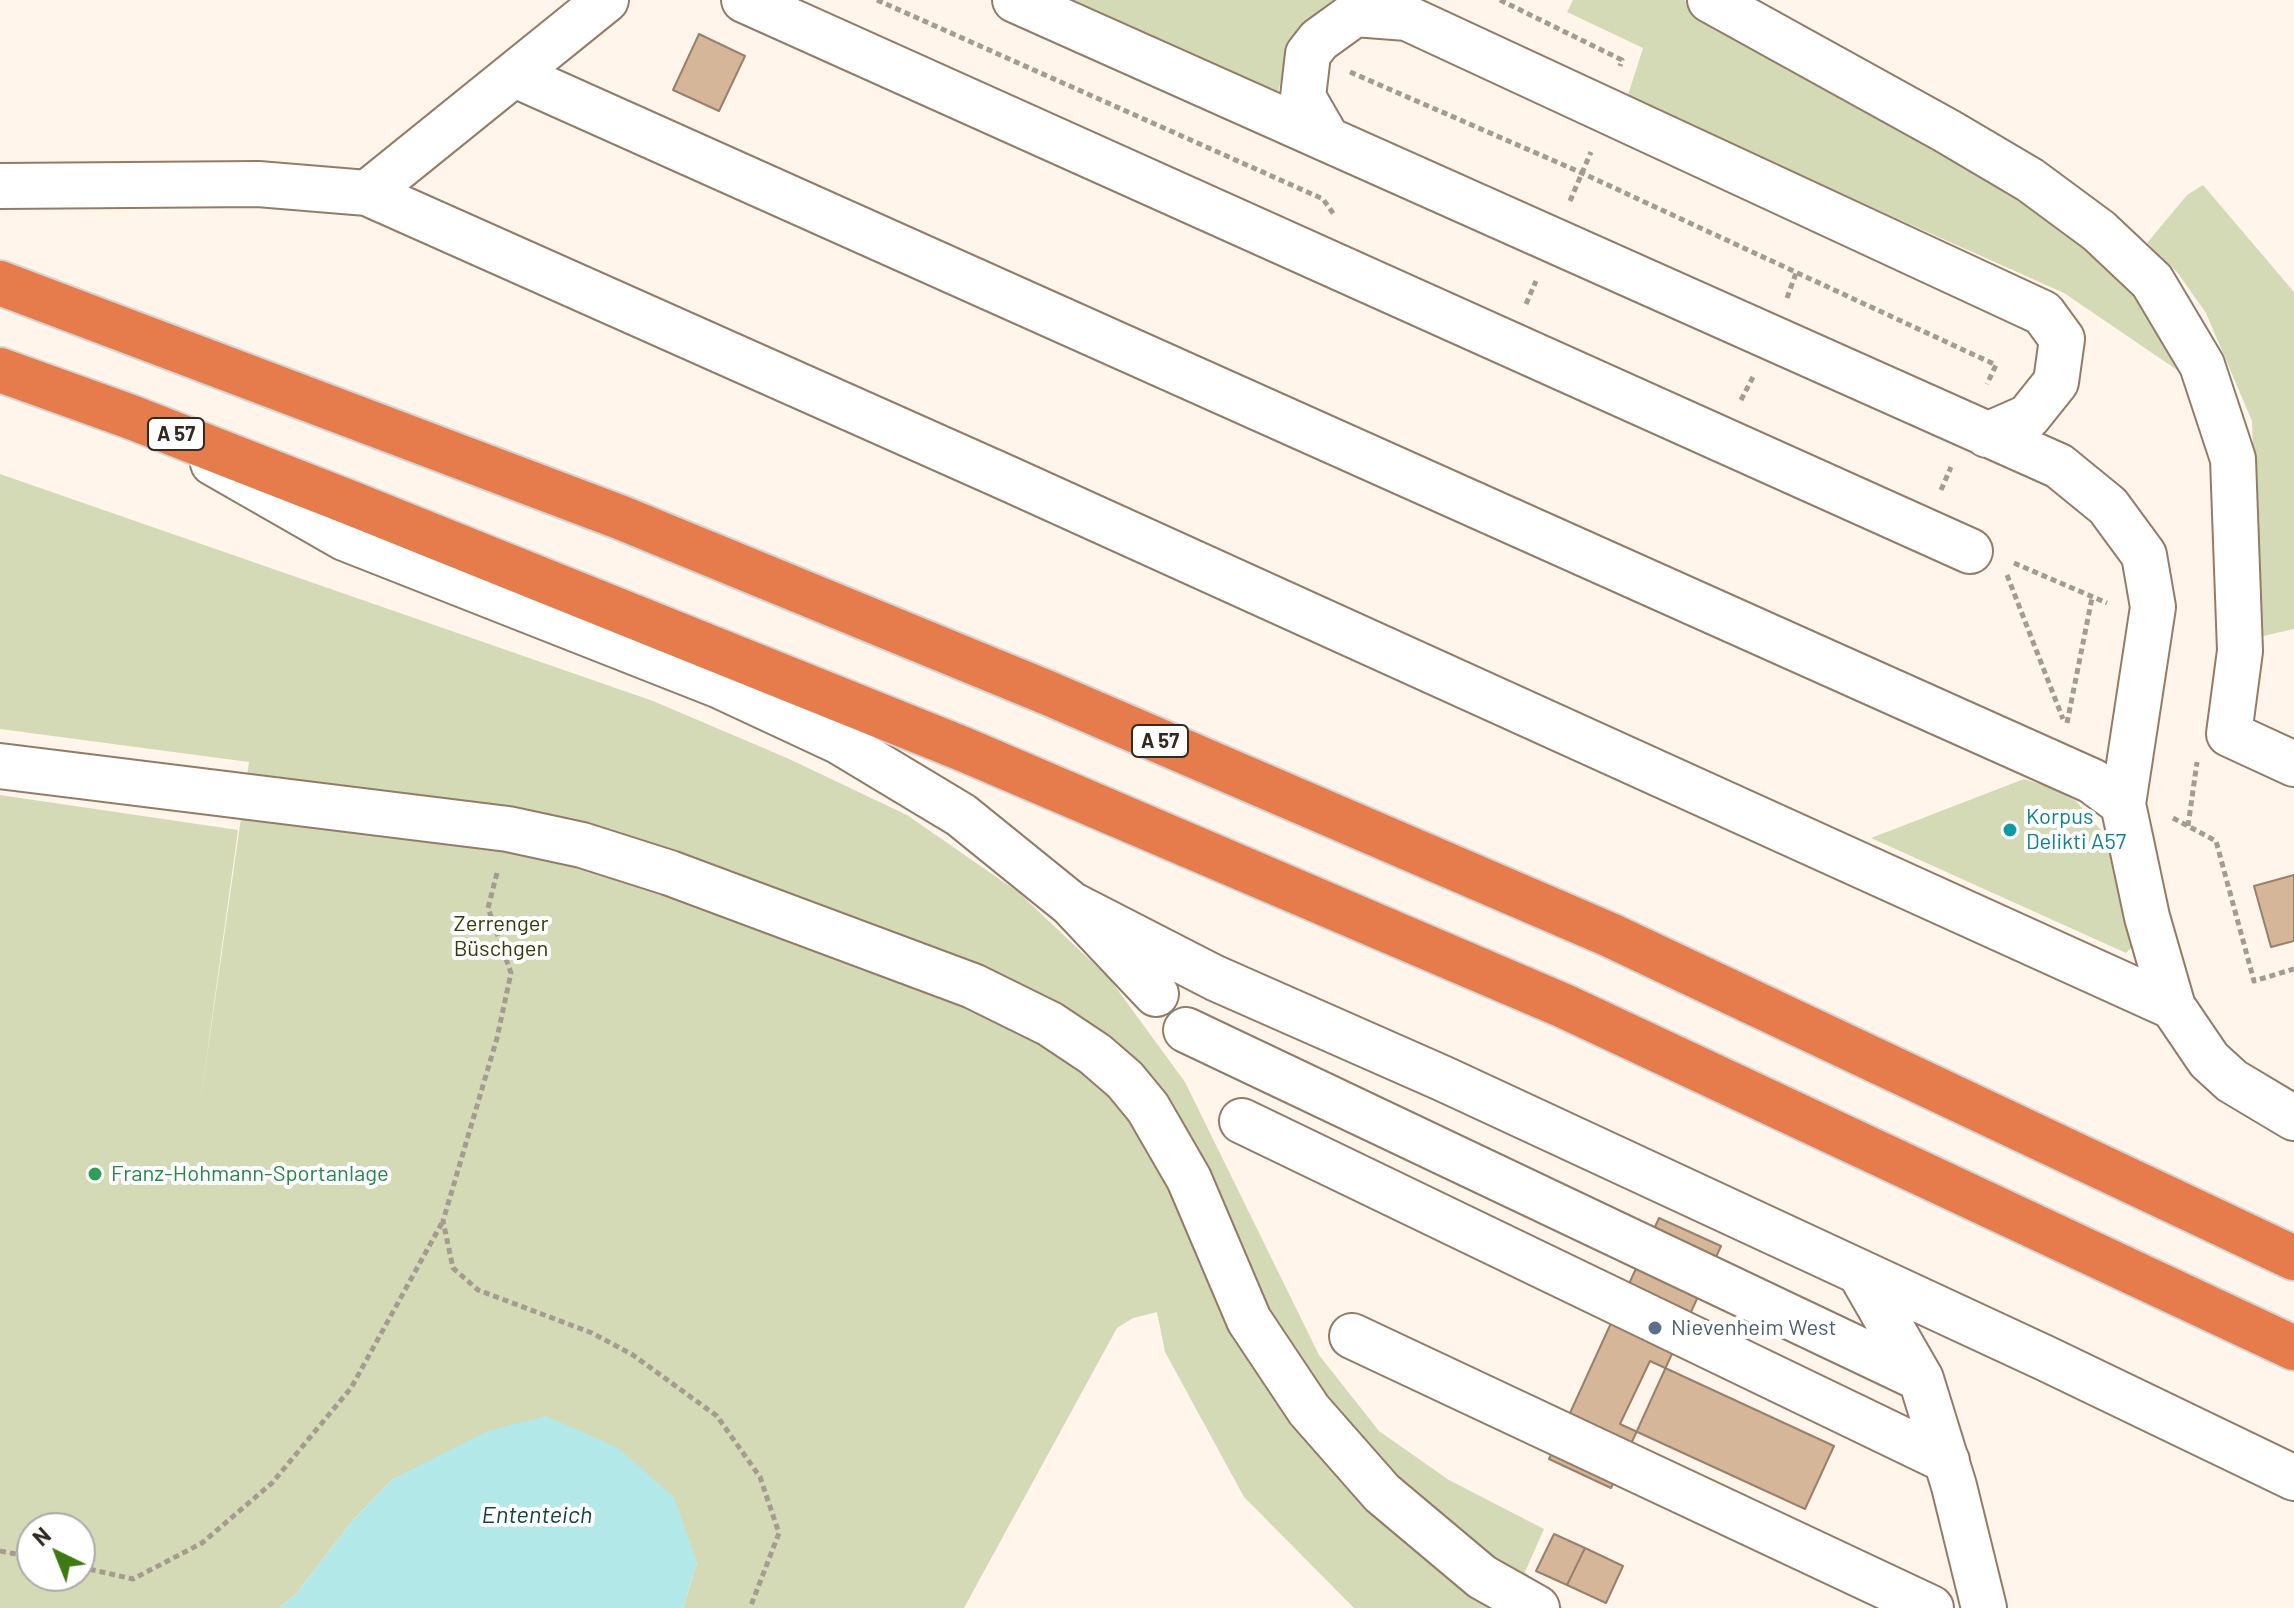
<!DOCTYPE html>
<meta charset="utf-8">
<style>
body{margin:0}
#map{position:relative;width:2294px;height:1608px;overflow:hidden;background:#fff5eb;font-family:Barlow,sans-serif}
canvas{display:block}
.north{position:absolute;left:16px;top:1512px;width:80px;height:80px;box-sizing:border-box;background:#fff;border:2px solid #ada9a6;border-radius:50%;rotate:317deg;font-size:22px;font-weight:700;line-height:32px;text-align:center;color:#322920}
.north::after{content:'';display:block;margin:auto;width:28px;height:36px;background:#3e7912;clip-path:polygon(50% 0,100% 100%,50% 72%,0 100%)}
</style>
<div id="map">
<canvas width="2294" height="1608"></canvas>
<div class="north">N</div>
</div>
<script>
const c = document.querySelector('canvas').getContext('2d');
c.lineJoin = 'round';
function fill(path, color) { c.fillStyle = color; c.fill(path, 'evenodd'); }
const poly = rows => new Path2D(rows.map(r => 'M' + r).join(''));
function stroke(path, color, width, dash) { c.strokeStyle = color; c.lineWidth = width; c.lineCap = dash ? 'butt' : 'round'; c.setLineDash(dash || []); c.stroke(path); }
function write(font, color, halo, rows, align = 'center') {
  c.font = font + ' Barlow,sans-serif'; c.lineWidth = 8; c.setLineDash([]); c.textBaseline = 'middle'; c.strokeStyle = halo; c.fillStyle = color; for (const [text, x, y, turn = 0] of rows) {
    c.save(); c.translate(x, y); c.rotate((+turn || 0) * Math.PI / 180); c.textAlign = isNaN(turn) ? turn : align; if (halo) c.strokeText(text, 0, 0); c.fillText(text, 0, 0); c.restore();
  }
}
const green = poly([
 [1056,0,1345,0,1287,56,1278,92],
 [1573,0,1684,0,1950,147,2124,271,2183,374,2064,293,1627,98,1643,48,1567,12],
 [2203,185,2294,292,2294,629,2259,637,2252,421,2206,313,2177,272,2147,243,2187,195],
 [0,474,653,701,787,758,907,815,1018,892,1109,978,1185,1082,1319,1355,1379,1431,1449,1480,1544,1529,1525,1572,1563,1608,1354,1608,1244,1497,1165,1352,1157,1312,1133,1318,1117,1328,964,1608,683,1608,697,1563,393,1479,354,1519,296,1594,279,1608,0,1608,0,795,238,830,200,1105,249,762,0,729],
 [32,1528,80,1528,80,1576,32,1576],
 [2024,779,2049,787,2076,801,2110,841,2137,942,2126,953,1871,838]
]);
const water = poly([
 [546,1416,618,1448,674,1497,697,1563,683,1608,279,1608,296,1594,354,1519,393,1479,488,1431]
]);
const building = poly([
 [699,34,745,56,719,111,673,90,699,34],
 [2294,875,2294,941,2271,947,2254,886,2294,875],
 [1659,1218,1721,1246,1611,1488,1549,1459,1659,1218],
 [1650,1361,1834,1446,1805,1509,1620,1424,1650,1361],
 [1554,1534,1585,1548,1567,1585,1536,1571,1554,1534],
 [1585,1548,1623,1566,1606,1603,1567,1585,1585,1548]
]);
const path = poly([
 [877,0,1323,199,1335,216],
 [1500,0,1622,60,1620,66],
 [1350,72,1582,173,1996,365,1987,384],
 [1570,201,1591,152],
 [1787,298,1796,273],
 [1526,304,1536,281],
 [1741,400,1753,377],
 [1941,490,1951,467],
 [2014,563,2107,603],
 [2007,575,2063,719],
 [2067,723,2092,598],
 [2173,818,2216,841,2254,981,2294,969],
 [2188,826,2197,762],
 [497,873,488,908,511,973,497,1038,443,1221,453,1268,478,1290,592,1333,633,1355,717,1416,760,1477,779,1533,750,1608],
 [0,1551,32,1557],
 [80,1567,133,1579,202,1543,272,1483,351,1388,443,1221]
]);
const minor = poly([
 [744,0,1970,551],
 [1015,0,2059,466,2108,506,2144,555,2153,607,2123,804],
 [1710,0,1947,131,2030,180,2099,231,2152,281,2202,365,2233,459,2240,651,2229,734,2294,764],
 [515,75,2092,781,2123,804,2147,917,2173,1007,2209,1060,2232,1081,2294,1118],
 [1326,137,1303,97,1308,54,1319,40,1355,14,1407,18,2043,313,2062,339,2056,382,2028,417,1987,435],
 [0,186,258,184,367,193,1009,479,2173,1007],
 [367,193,606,0],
 [213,463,344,538,720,686,838,741,961,815,1071,904,1156,994],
 [0,766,508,829,582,845,670,873,973,986,1050,1024,1095,1054,1125,1080,1148,1108,1189,1179,1249,1320,1309,1410,1382,1493,1482,1577,1537,1608],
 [1071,904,1215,978,1444,1079,2047,1359,2294,1478],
 [1186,1030,1921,1379],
 [1242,1121,1947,1461],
 [1860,1273,1921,1379,1954,1486,1984,1608],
 [1352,1336,1931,1608]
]);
const highway = poly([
 [0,283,622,518,1048,693,1610,935,2294,1258],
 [0,370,131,417,351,503,963,749,1564,1006,2294,1348]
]);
const markers = [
 [2010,830,8,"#0f9aa8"],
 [95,1174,8,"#2e9e5b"],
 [1655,1328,8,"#5c6f8a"]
];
const shields = [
 [176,434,56],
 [1160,741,56]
];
const shieldNames = [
 ["A 57",176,434],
 ["A 57",1160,741]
];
const cultureNames = [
 ["Korpus",2026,817],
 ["Delikti A57",2026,842]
];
const parkNames = [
 ["Zerrenger",501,924],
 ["Büschgen",501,949]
];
const leisureNames = [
 ["Franz-Hohmann-Sportanlage",111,1174]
];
const serviceNames = [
 ["Nievenheim West",1671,1328]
];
const waterNames = [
 ["Ententeich",537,1515]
];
fill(green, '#d5dab6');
fill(water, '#b3e8e8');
fill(building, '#d6b699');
stroke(building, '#98816c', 2);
stroke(minor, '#937c67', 48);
stroke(highway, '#d6d4d2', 48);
stroke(path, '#a49b91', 5, [6, 4]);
stroke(minor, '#fff', 44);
stroke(highway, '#e67b4b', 44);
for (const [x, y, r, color] of markers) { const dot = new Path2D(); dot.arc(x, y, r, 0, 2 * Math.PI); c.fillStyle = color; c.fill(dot); stroke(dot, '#fff', 3); }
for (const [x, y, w] of shields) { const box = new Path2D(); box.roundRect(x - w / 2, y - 16, w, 32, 6); c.fillStyle = '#fff'; c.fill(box); stroke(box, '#322920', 2); }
write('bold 20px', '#322920', null, shieldNames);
write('22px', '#0d838f', '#fff', cultureNames, 'left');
write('22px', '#363908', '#fff', parkNames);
write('22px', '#27864d', '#fff', leisureNames, 'left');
write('22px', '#4e5e75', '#fff', serviceNames, 'left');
write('italic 24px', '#124243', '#fff', waterNames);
</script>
